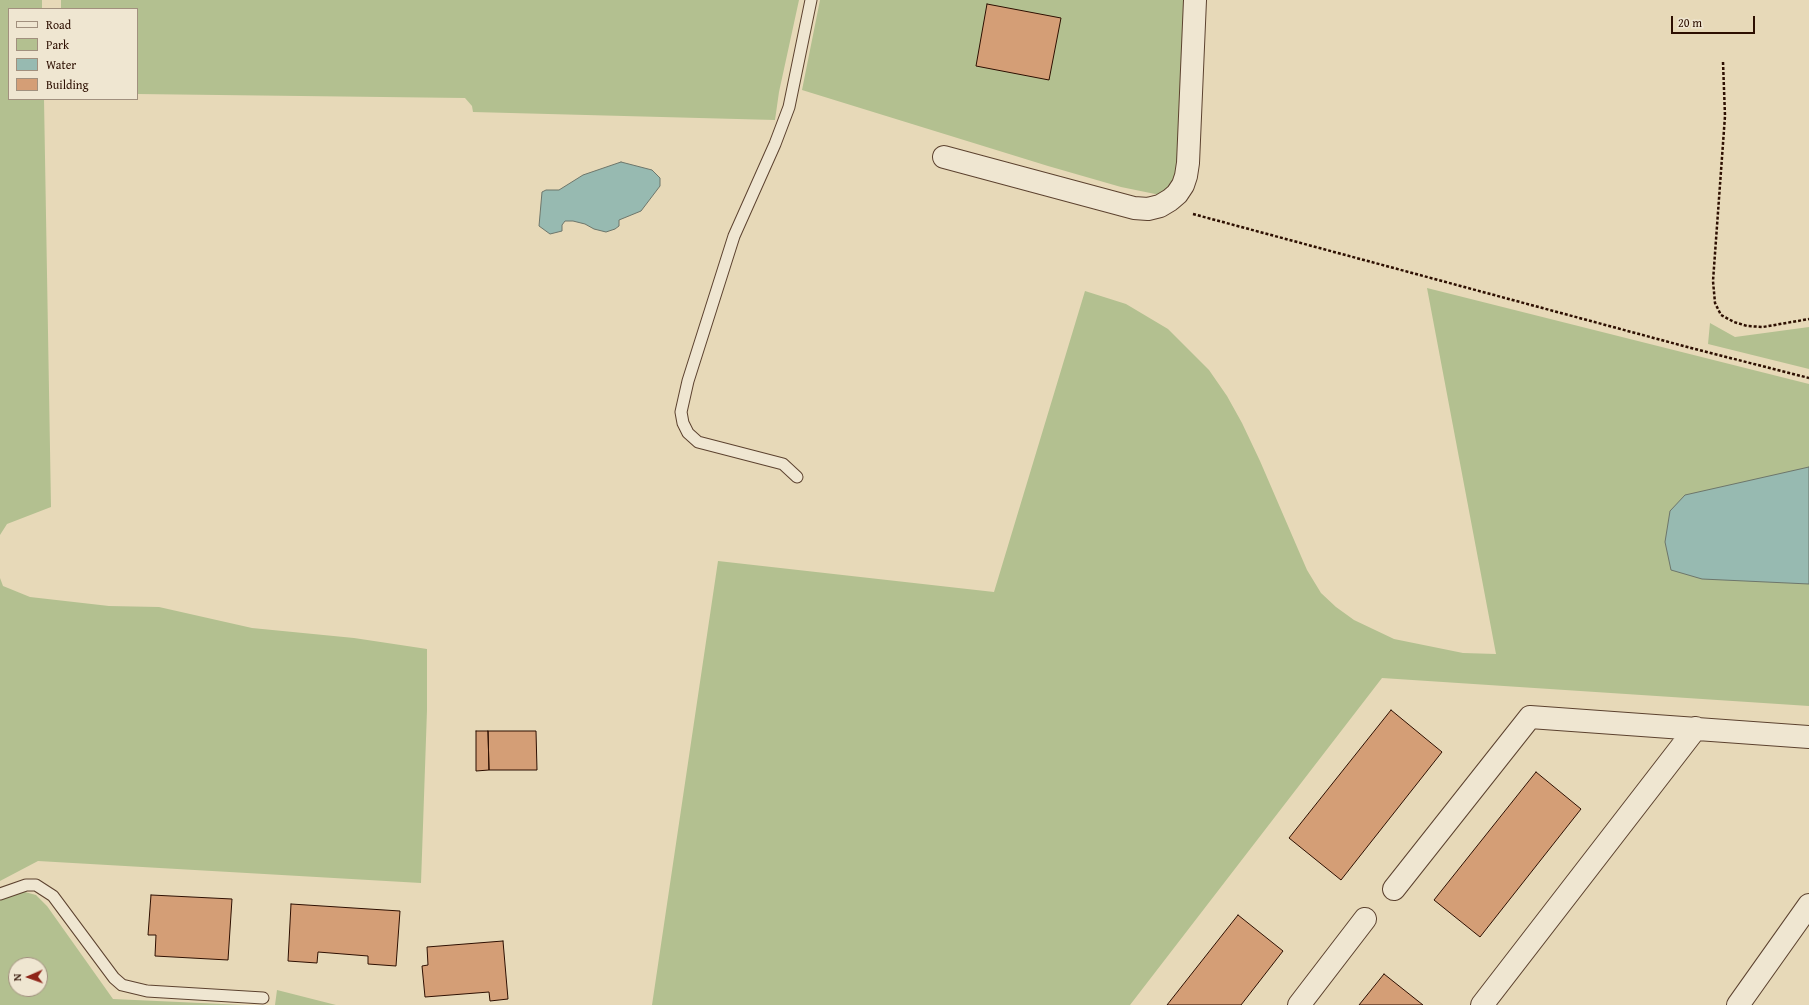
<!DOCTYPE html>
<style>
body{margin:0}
#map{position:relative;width:1809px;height:1005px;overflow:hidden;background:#e7d9b8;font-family:"Gentium Book Plus",serif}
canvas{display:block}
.legend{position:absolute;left:8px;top:8px;width:130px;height:92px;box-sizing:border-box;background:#efe6d1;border:1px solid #a1907e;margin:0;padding:5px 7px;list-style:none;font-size:12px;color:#2d0f01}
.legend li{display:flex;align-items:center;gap:8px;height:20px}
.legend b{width:20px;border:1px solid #a1907e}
.north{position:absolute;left:8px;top:957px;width:40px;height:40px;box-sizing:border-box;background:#efe6d1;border:1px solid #a1907e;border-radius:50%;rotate:268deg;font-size:11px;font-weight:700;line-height:16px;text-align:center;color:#2d0f01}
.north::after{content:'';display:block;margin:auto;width:14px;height:18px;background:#8f2418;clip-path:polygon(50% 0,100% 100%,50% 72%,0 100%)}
.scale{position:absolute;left:1671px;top:16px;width:84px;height:18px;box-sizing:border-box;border:2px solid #2d0f01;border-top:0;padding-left:5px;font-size:12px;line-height:14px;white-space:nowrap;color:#2d0f01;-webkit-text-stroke:3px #efe6d1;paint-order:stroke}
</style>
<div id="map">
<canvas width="1809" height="1005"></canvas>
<ul class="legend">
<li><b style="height:5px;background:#efe6d1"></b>Road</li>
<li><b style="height:11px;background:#b3c090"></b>Park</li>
<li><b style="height:11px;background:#97bab1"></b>Water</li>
<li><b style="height:11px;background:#d49e76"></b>Building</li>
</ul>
<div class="north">N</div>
<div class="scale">20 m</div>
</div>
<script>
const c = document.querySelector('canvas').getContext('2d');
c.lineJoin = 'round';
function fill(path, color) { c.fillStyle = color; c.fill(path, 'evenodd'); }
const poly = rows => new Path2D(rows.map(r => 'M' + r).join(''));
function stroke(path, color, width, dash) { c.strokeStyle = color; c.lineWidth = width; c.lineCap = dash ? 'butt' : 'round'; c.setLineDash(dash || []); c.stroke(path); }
const green = poly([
 [0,0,42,0,42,9,9,9,9,99,44,99,51,507,7,524,0,535],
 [61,0,799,0,779,92,775,120,473,112,472,106,465,98,137,94,137,9,61,9],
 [820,0,1189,0,1176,182,1160,195,1121,187,1048,166,802,90],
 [1427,288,1809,384,1809,706,1382,678,1130,1005,652,1005,718,561,994,592,1085,291,1126,304,1168,329,1209,370,1227,396,1242,423,1260,461,1307,570,1321,593,1336,607,1354,620,1394,639,1463,653,1496,654],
 [1710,323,1735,337,1809,327,1809,369,1708,344],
 [0,578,3,586,30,597,109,606,159,607,252,628,354,638,427,649,427,710,421,883,38,861,0,881],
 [25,892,36,895,47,906,113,999,245,1005,0,1005,0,899,15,893],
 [16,965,40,965,40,989,16,989],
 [277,990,336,1005,275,1005]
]);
const water = poly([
 [621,162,652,170,660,178,660,186,641,211,619,220,619,226,615,229,606,232,594,229,585,224,573,221,565,221,562,225,562,231,550,234,539,226,542,192,546,190,559,190,583,175,621,162],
 [1809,467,1809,584,1702,579,1671,570,1665,542,1670,511,1685,495,1809,467]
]);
const building = poly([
 [987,4,1061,18,1049,80,976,66,987,4],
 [1391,710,1442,752,1341,880,1289,838,1391,710],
 [476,731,488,731,489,770,476,771,476,731],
 [488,731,536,731,537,770,489,770,488,731],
 [1536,772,1581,809,1480,937,1434,900,1536,772],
 [151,895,232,899,228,960,155,956,156,935,148,935,151,895],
 [291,904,400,911,396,966,368,964,368,956,318,952,317,963,288,961,291,904],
 [1238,915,1283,951,1241,1005,1167,1005,1238,915],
 [503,941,508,999,490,1001,489,992,425,997,422,966,428,965,427,947,503,941],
 [1384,974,1423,1005,1359,1005,1384,974]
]);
const path = poly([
 [1723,62,1725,116,1713,281,1715,303,1721,315,1734,322,1747,326,1763,327,1809,319],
 [1193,214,1691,348,1809,378]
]);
const service = poly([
 [797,477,783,464,698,442,688,433,683,423,681,412,688,381,734,236,775,144,789,107,811,0],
 [0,894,26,885,36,885,53,896,114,978,122,985,147,991,263,998]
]);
const minor = poly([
 [944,157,1134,208,1148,209,1160,206,1170,200,1177,194,1183,185,1186,176,1188,163,1195,0],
 [1394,889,1530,717,1809,737],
 [1299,1005,1365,919],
 [1482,1005,1696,728]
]);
const tertiary = poly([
 [1738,1005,1809,905]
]);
fill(green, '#b3c090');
fill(water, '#97bab1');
stroke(water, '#6d766b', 1);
fill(building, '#d49e76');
stroke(building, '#2d0f01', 1);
stroke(service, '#5c422f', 13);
stroke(minor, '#5c422f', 24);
stroke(tertiary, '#5c422f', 24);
stroke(path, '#2d0f01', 2.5, [3, 2]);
stroke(service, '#efe6d1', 11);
stroke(minor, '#efe6d1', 22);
stroke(tertiary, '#efe6d1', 22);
</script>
